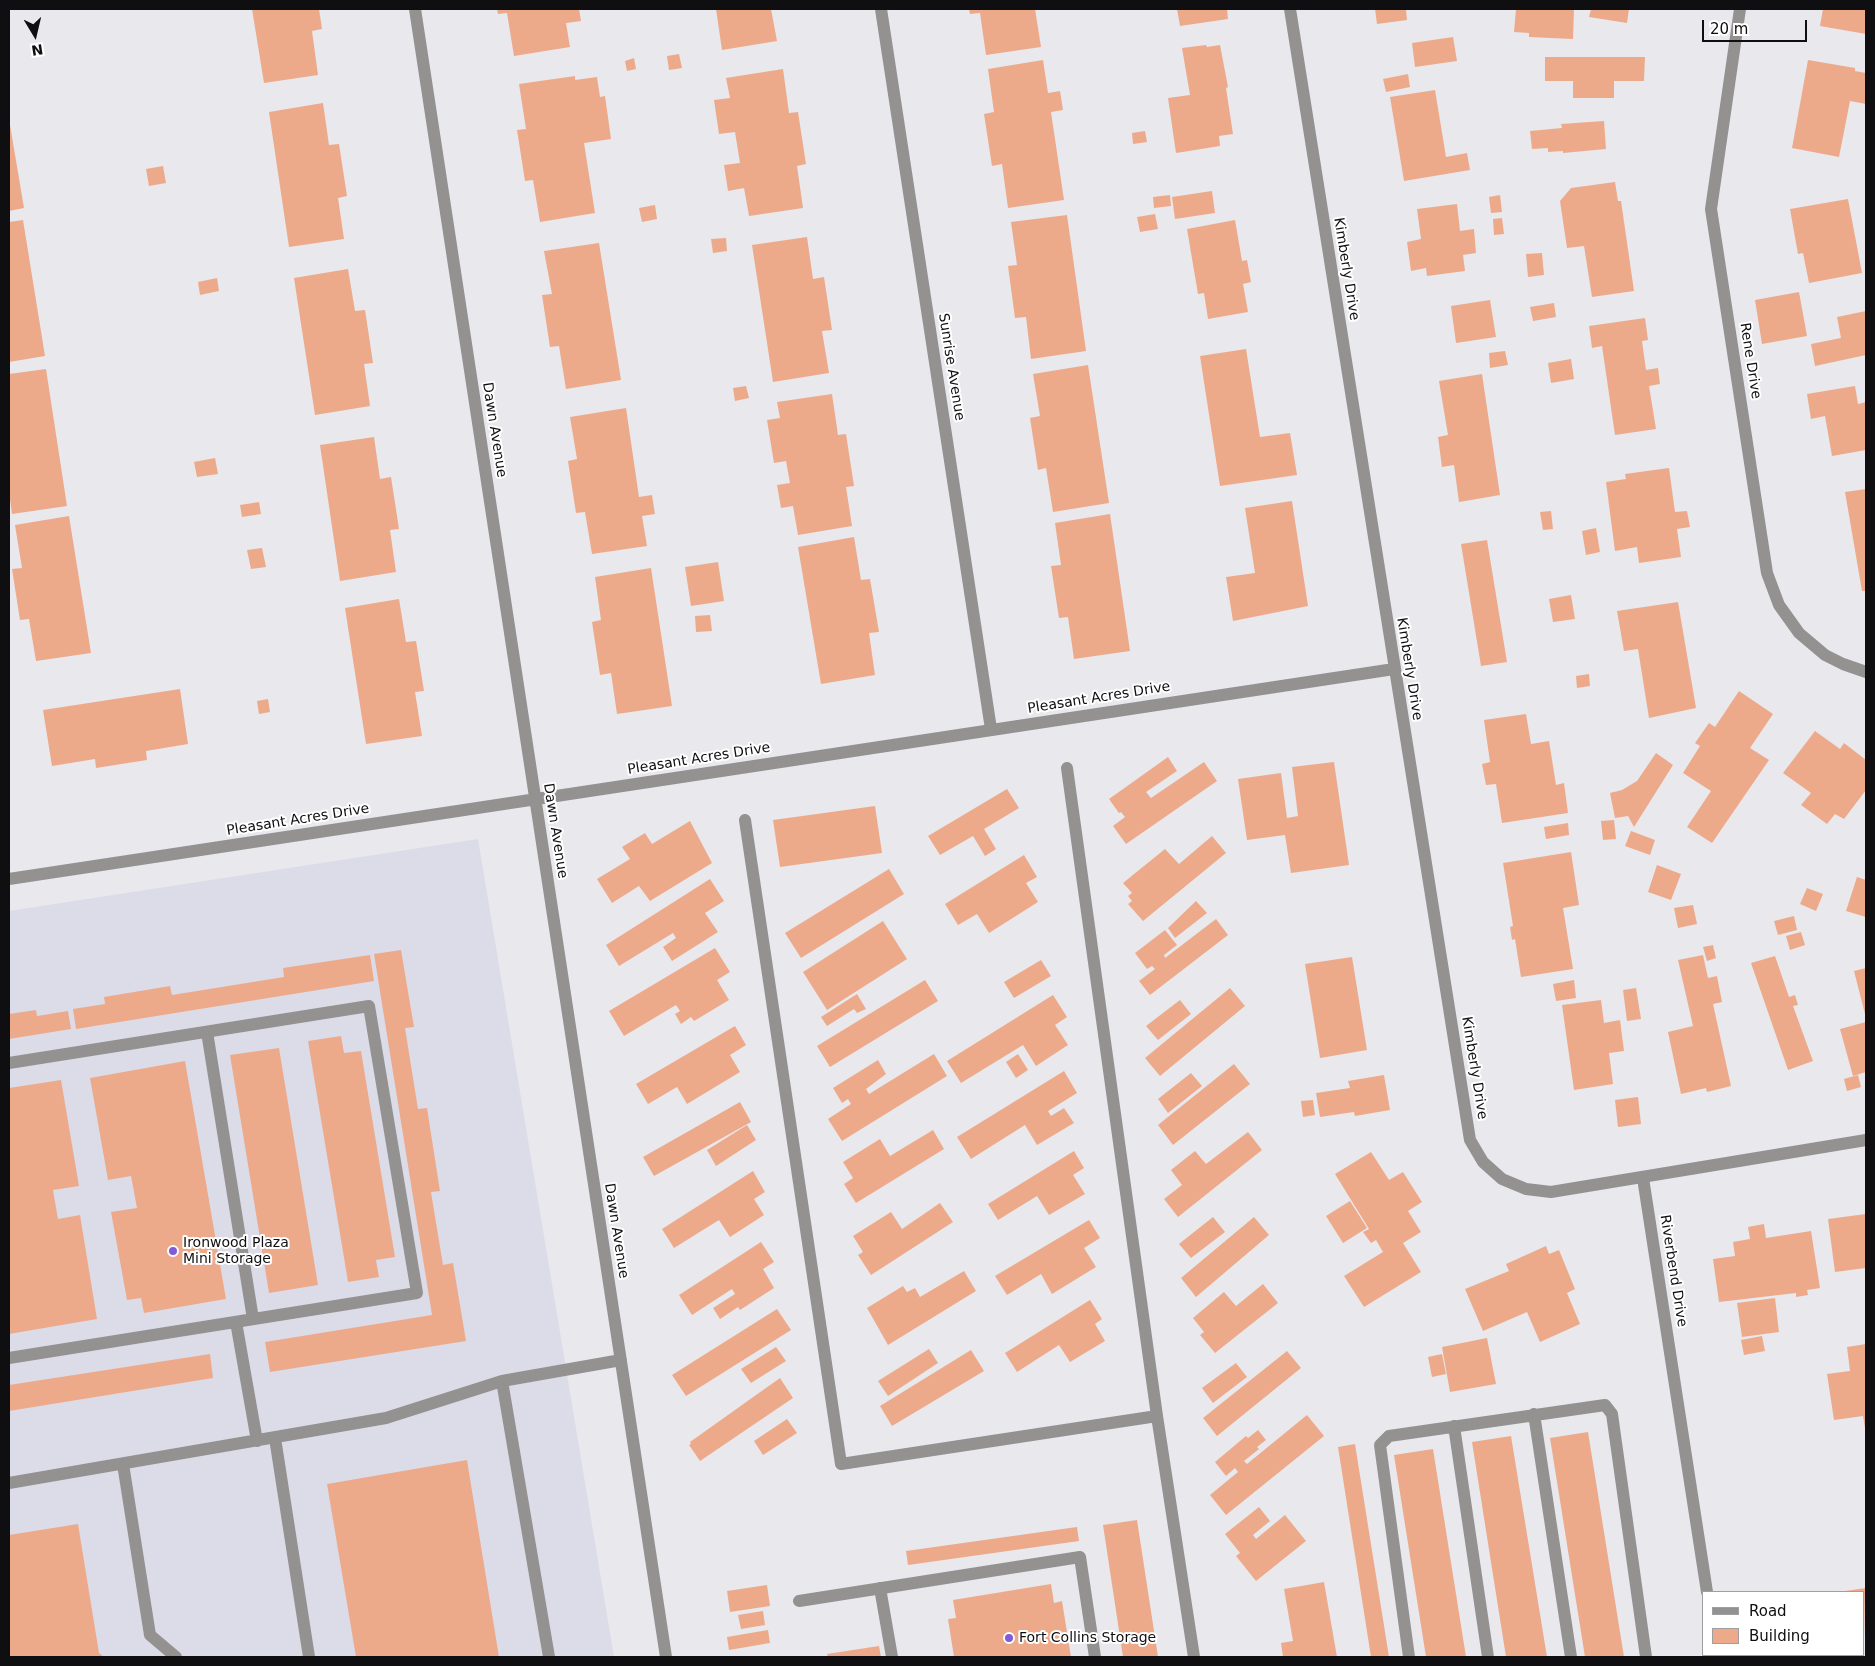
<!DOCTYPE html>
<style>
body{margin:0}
#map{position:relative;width:1875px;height:1666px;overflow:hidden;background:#e8e8ed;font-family:"DejaVu Sans",sans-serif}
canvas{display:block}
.frame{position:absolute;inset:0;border:10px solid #0f0f11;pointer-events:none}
.legend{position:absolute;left:1702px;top:1591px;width:162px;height:65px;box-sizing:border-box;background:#fff;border:1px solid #9f9fa0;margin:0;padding:6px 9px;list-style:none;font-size:15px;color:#0f0f11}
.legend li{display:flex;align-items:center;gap:10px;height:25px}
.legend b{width:25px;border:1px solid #9f9fa0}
.north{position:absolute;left:10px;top:10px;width:50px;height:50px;-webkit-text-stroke:4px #fff;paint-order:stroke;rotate:171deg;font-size:14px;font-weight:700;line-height:20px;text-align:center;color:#0f0f11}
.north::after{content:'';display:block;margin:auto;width:18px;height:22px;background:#0f0f11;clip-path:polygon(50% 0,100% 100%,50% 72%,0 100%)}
.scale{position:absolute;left:1702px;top:20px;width:105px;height:22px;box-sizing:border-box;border:2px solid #0f0f11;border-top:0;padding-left:6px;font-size:15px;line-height:18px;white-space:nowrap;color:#0f0f11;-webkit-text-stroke:4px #fff;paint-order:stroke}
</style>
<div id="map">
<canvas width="1875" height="1666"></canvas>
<div class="frame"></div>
<ul class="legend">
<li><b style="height:6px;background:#939290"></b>Road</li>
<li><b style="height:14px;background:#edaa8b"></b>Building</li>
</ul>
<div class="north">N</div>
<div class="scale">20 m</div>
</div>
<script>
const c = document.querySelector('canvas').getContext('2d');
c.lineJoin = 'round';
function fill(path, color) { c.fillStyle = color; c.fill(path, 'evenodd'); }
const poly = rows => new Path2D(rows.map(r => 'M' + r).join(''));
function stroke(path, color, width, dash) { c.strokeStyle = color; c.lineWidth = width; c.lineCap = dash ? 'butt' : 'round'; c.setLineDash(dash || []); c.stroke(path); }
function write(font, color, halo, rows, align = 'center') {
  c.font = font + ' "DejaVu Sans",sans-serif'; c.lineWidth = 4; c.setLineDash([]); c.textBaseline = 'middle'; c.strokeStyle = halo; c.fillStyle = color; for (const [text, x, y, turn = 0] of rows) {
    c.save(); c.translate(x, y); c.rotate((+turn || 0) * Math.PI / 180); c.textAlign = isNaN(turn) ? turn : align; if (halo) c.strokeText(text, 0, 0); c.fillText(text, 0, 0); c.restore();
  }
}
const built = poly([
 [478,839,614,1657,9,1657,9,911]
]);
const building = poly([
 [252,9,319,9,322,29,312,31,318,75,264,83],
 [497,9,579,9,581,21,566,23,570,47,514,56,507,13,498,14],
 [716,9,771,9,777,41,722,50],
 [969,9,1035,9,1041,47,986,55,980,13,970,14],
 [1177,9,1227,9,1228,19,1180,26],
 [1375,9,1406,9,1407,20,1377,24],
 [1516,9,1574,9,1573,39,1529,37,1529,33,1514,32],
 [1591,9,1629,9,1627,23,1589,17],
 [1823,9,1866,9,1866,34,1820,26],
 [1453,37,1457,61,1415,67,1412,43],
 [1206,45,1207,47,1220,45,1228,87,1226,88,1233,134,1219,136,1220,146,1176,153,1168,98,1190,95,1182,48],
 [679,54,682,68,669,70,667,56],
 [1545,57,1645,57,1644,81,1614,81,1614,98,1573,98,1573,81,1545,81],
 [634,58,636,69,627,71,625,61],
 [1043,60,1048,93,1060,91,1063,110,1051,112,1064,200,1008,208,1002,164,992,166,984,114,994,112,988,69],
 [1808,60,1855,68,1855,71,1866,73,1866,104,1850,101,1839,157,1792,148],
 [783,69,789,113,798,112,806,164,797,166,803,208,749,216,744,188,728,191,724,165,740,163,735,132,719,134,714,100,730,98,726,78],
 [1408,74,1410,87,1386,92,1383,79],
 [575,76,575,80,597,77,600,97,605,96,611,139,584,143,595,213,540,222,533,180,525,181,517,130,526,129,519,84],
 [1435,90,1446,157,1467,153,1470,170,1404,181,1390,97],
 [323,103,329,145,339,144,347,196,338,198,344,239,289,247,269,112],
 [9,119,24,208,9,211],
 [1604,121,1606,149,1563,153,1563,151,1548,152,1548,148,1532,149,1530,131,1562,128,1561,124],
 [1145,131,1147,142,1133,144,1132,133],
 [163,166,166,183,149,186,146,169],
 [1615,182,1618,201,1621,201,1634,291,1592,297,1584,246,1567,248,1560,201,1571,188],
 [1212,191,1215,213,1175,219,1172,197],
 [1170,195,1171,206,1154,208,1153,197],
 [1500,195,1502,212,1491,213,1489,197],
 [1848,199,1862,273,1809,283,1803,253,1798,254,1790,209],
 [1457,204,1460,231,1474,229,1476,253,1463,255,1465,271,1427,276,1426,268,1411,271,1407,242,1421,239,1417,209],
 [655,205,657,219,642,222,639,208],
 [1155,214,1158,229,1140,232,1137,217],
 [1067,215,1086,351,1031,359,1026,317,1015,318,1008,266,1017,265,1011,222],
 [1502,218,1504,234,1494,235,1493,219],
 [23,220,45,356,9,362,9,222],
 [1235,220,1242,261,1247,260,1251,282,1243,284,1248,312,1208,319,1204,293,1198,294,1187,229],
 [807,237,813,279,824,277,832,330,822,331,829,373,773,382,752,245],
 [726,238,727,251,713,253,711,239],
 [599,243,621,380,566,389,559,346,550,347,542,295,552,294,544,251],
 [1542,253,1544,275,1528,277,1526,254],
 [348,269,355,311,365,310,373,363,364,364,370,406,315,415,294,278],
 [217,278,219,291,200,295,198,282],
 [1799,292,1807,336,1762,344,1755,300],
 [1490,300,1496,337,1456,343,1451,306],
 [1554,303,1556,317,1533,321,1530,307],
 [1866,311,1866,355,1815,366,1811,344,1841,338,1837,317],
 [1645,318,1648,340,1642,341,1646,370,1658,368,1660,384,1649,386,1656,429,1615,435,1602,346,1592,348,1589,326],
 [1246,349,1260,437,1290,433,1297,475,1220,486,1200,356],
 [1505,351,1508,365,1490,368,1489,353],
 [1571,359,1574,379,1551,383,1548,363],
 [1088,365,1109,503,1053,512,1046,468,1038,470,1030,418,1040,416,1033,374],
 [46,369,67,506,12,514,9,492,9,374],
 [1482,374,1500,495,1459,502,1454,465,1442,467,1438,437,1448,435,1439,381],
 [746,386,749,398,735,401,733,388],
 [1855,386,1858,404,1866,402,1866,450,1832,456,1825,416,1811,419,1807,394],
 [832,394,838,435,846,434,854,486,846,487,852,526,798,535,793,506,781,508,777,485,790,483,786,461,774,463,767,420,780,418,777,402],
 [626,408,639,497,652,495,655,514,642,516,647,546,592,554,585,512,576,513,568,461,577,459,570,417],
 [374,437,380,479,391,477,399,529,390,530,396,572,340,581,320,445],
 [215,458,218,474,197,477,194,462],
 [1669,468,1675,512,1687,511,1690,527,1677,529,1681,557,1639,563,1637,547,1615,551,1606,482,1626,479,1625,474],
 [1866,489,1866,591,1862,591,1845,492],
 [1292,501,1308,606,1233,621,1226,577,1255,573,1245,508],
 [259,502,261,514,242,517,240,505],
 [1551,511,1553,529,1543,530,1540,512],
 [1110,514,1130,651,1074,659,1068,617,1059,618,1051,566,1061,565,1055,523],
 [69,516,91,653,36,661,29,619,20,620,12,569,22,568,15,525],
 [1596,528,1600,552,1586,555,1582,531],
 [854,537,861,580,870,579,879,632,869,633,875,675,821,684,798,547],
 [1487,540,1507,662,1481,666,1461,544],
 [262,548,266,567,251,569,247,550],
 [718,562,724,601,691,606,685,567],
 [651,568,672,706,617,714,611,673,600,675,592,622,601,620,595,577],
 [1571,595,1575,619,1553,622,1549,599],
 [399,599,406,642,416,641,424,691,415,692,422,736,366,744,345,608],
 [1678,602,1696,708,1649,718,1638,649,1624,651,1617,611],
 [710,615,712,631,696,632,695,616],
 [1589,674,1590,686,1577,688,1576,676],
 [180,689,188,744,146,751,147,760,96,768,95,759,52,766,43,710],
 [1739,691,1773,714,1750,748,1769,760,1712,843,1687,827,1711,791,1683,773,1700,746,1695,743,1709,723,1715,727],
 [268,699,270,712,259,714,257,701],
 [1526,714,1531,744,1549,741,1556,785,1564,783,1568,813,1502,823,1496,784,1486,785,1482,764,1490,762,1484,720],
 [1815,731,1840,749,1844,743,1866,760,1866,790,1844,819,1835,814,1827,824,1801,805,1811,793,1783,773],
 [1656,753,1673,765,1634,827,1628,816,1615,818,1610,793,1622,790,1637,781],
 [1168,757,1177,771,1146,792,1151,798,1204,762,1217,781,1126,844,1113,826,1125,817,1121,812,1119,813,1109,799],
 [1334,762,1349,865,1291,873,1285,835,1247,840,1238,779,1281,773,1287,818,1298,816,1292,767],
 [1007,789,1019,808,984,829,996,849,985,856,973,836,940,855,928,836],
 [875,806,882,853,780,867,773,820],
 [1614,820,1616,839,1603,840,1601,821],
 [690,821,712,863,650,901,639,886,612,903,597,879,630,859,622,847,645,833,652,844],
 [1568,823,1569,835,1546,839,1544,827],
 [1631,831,1655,840,1650,855,1625,846],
 [1212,836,1226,853,1143,921,1128,904,1132,901,1128,896,1132,893,1123,883,1165,849,1179,864],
 [1571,852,1579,905,1563,908,1573,969,1521,977,1515,939,1512,940,1510,927,1513,926,1503,863],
 [1024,855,1037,877,1026,883,1038,902,989,933,977,914,958,925,945,904],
 [1657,865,1681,874,1671,900,1648,892],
 [889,869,904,894,801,958,785,933],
 [1857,877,1866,880,1866,917,1846,911],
 [710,879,724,901,705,913,718,932,672,961,663,947,676,938,673,933,619,966,606,945],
 [1807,888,1823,894,1816,911,1800,904],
 [1196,901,1207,913,1175,938,1168,928],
 [1693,905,1697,924,1678,928,1674,908],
 [1794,916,1797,930,1778,935,1774,921],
 [1216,919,1228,935,1150,995,1139,981,1155,969,1152,966,1147,969,1135,953,1165,930,1177,945,1164,955,1165,958],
 [883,921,907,959,827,1010,803,972],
 [1801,932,1805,945,1790,950,1786,936],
 [1713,945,1716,958,1707,961,1703,947],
 [715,948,730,972,717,980,729,1000,694,1021,691,1017,681,1024,675,1014,680,1011,676,1005,624,1036,609,1011],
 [401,950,414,1027,405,1028,418,1109,427,1108,440,1191,431,1192,443,1265,453,1263,466,1341,270,1372,265,1342,432,1315,374,954],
 [370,955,374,981,76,1029,73,1009,105,1004,104,997,170,986,172,995,284,977,283,968],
 [1703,955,1708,978,1717,976,1722,1002,1713,1004,1731,1086,1707,1092,1706,1088,1681,1094,1668,1032,1693,1026,1678,960],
 [1775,956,1789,997,1795,995,1798,1005,1793,1006,1813,1061,1788,1070,1751,963],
 [1352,957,1367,1050,1320,1058,1305,964],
 [1041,960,1051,976,1014,998,1004,982],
 [1866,968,1866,1018,1854,971],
 [925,980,938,1001,830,1067,817,1046],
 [1574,980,1576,998,1556,1001,1553,984],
 [1230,988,1245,1006,1160,1076,1145,1058],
 [1636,988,1641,1019,1627,1021,1623,990],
 [857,994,866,1009,857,1013,854,1009,827,1026,821,1017],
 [1053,995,1067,1017,1055,1025,1068,1045,1036,1066,1023,1045,961,1083,947,1061],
 [1180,1000,1191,1014,1158,1040,1146,1026],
 [1601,1000,1604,1023,1620,1020,1624,1051,1609,1053,1613,1084,1574,1090,1562,1005],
 [36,1010,37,1016,68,1011,71,1029,9,1039,9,1014],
 [1866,1022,1866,1072,1853,1076,1840,1029],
 [735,1026,746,1045,730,1055,740,1072,687,1104,677,1087,648,1104,636,1084],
 [341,1036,344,1053,361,1051,395,1257,376,1260,379,1277,348,1282,308,1041],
 [279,1048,318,1285,269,1293,230,1055],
 [934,1054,947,1076,842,1141,828,1119,851,1104,848,1099,842,1103,833,1088,878,1060,886,1074,866,1089,869,1094],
 [1018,1054,1028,1070,1016,1078,1006,1062],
 [185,1061,226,1299,144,1313,141,1298,127,1300,111,1212,137,1208,131,1176,108,1180,90,1078],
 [1234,1064,1250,1084,1173,1145,1158,1125],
 [1064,1071,1077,1093,1048,1111,1051,1116,1064,1108,1074,1123,1037,1145,1025,1125,971,1159,957,1137],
 [1191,1073,1202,1086,1168,1113,1158,1099],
 [1384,1075,1390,1110,1355,1116,1354,1112,1320,1117,1316,1093,1350,1088,1348,1081],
 [1858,1075,1861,1087,1847,1091,1844,1079],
 [61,1080,79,1186,53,1190,58,1219,80,1215,97,1319,9,1334,9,1088],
 [1638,1097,1641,1124,1618,1127,1615,1100],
 [1313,1100,1315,1115,1303,1117,1301,1101],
 [740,1102,751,1122,654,1176,643,1157],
 [747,1125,756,1140,716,1166,707,1150],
 [933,1130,944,1149,856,1203,844,1184,853,1178,843,1162,880,1139,890,1156],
 [1248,1132,1262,1150,1178,1217,1164,1199,1182,1185,1171,1170,1195,1151,1206,1164],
 [1074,1151,1084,1168,1073,1175,1085,1194,1049,1215,1037,1196,998,1220,988,1204],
 [1371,1152,1389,1180,1403,1172,1422,1202,1408,1211,1421,1232,1403,1243,1421,1272,1364,1307,1344,1276,1383,1252,1376,1240,1371,1243,1363,1232,1369,1229,1335,1174],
 [753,1171,765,1192,754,1199,764,1215,730,1237,719,1220,674,1248,662,1229],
 [1350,1201,1367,1228,1343,1243,1326,1216],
 [940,1203,953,1222,871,1275,858,1255,863,1252,853,1236,891,1212,902,1229],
 [1866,1214,1866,1268,1835,1272,1828,1219],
 [1213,1217,1225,1232,1191,1258,1179,1244],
 [1254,1217,1269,1235,1196,1297,1181,1278],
 [1089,1220,1100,1238,1084,1248,1096,1267,1052,1294,1041,1274,1007,1295,995,1276],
 [1764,1224,1766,1238,1811,1231,1820,1288,1807,1290,1808,1295,1796,1297,1796,1293,1719,1302,1713,1259,1735,1256,1733,1242,1750,1239,1748,1227],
 [761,1242,774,1262,763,1269,774,1288,740,1310,738,1307,720,1319,713,1308,735,1294,732,1289,692,1315,679,1295],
 [1546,1246,1549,1254,1559,1250,1575,1289,1567,1293,1580,1324,1540,1342,1527,1312,1483,1331,1465,1289,1509,1271,1506,1264],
 [964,1271,976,1291,888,1345,867,1308,903,1286,907,1292,915,1288,920,1297],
 [1263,1284,1278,1303,1215,1353,1200,1335,1204,1332,1193,1318,1224,1292,1236,1306],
 [1775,1298,1779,1332,1742,1337,1737,1303],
 [1090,1300,1102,1319,1095,1324,1105,1341,1070,1362,1059,1345,1017,1372,1005,1353],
 [777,1309,791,1330,686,1396,672,1375],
 [1762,1336,1765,1351,1744,1355,1741,1340],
 [1487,1338,1496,1384,1450,1392,1442,1347],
 [1866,1344,1866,1428,1865,1428,1863,1416,1834,1420,1827,1374,1850,1371,1847,1347],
 [776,1347,786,1361,751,1383,741,1369],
 [929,1349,938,1363,888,1396,878,1381],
 [971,1350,984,1371,892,1426,880,1406],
 [1287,1351,1301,1368,1217,1436,1203,1418],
 [210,1354,213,1378,9,1411,9,1385],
 [1442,1354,1446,1374,1432,1377,1428,1357],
 [1236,1363,1247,1377,1213,1403,1202,1388],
 [780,1378,793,1398,700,1461,689,1445,691,1444,690,1442],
 [1307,1415,1324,1436,1226,1515,1210,1495,1238,1472,1235,1468,1226,1476,1215,1462,1246,1436,1248,1438,1258,1430,1266,1440,1257,1447,1259,1449,1244,1461,1247,1464],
 [787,1419,797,1433,763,1455,754,1441],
 [1588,1432,1624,1657,1585,1657,1550,1438],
 [1511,1436,1547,1657,1506,1657,1472,1442],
 [1355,1444,1389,1657,1371,1657,1338,1447],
 [1433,1449,1466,1657,1426,1657,1394,1455],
 [467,1460,499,1657,356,1657,327,1484],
 [1259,1507,1270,1521,1253,1535,1256,1539,1285,1515,1306,1541,1256,1581,1236,1556,1240,1553,1225,1534],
 [1137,1520,1158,1657,1123,1657,1103,1525],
 [78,1524,99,1653,104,1657,9,1657,9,1535],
 [1077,1527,1079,1541,908,1565,906,1551],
 [1324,1582,1337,1657,1283,1657,1281,1643,1293,1641,1284,1589],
 [1051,1584,1054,1603,1062,1601,1071,1657,954,1657,948,1619,956,1618,953,1600],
 [767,1585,770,1606,730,1612,727,1591],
 [1866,1588,1866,1642,1865,1642,1864,1592,1845,1591],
 [763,1611,765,1625,741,1629,738,1615],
 [768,1630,770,1643,729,1650,727,1637],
 [879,1646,881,1657,828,1657,827,1654]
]);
const minor = poly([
 [415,9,666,1657],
 [881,9,991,729],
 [1290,9,1470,1140,1483,1162,1502,1179,1526,1189,1551,1192,1866,1140],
 [1740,9,1711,209,1767,573,1779,605,1799,633,1825,655,1843,664,1866,672],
 [1067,768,1157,1416,1194,1657],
 [745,820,841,1464,1157,1416],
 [9,879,1394,669],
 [207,1032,253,1319],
 [9,1063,369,1006,417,1293,9,1358],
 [1643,1178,1707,1592],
 [236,1322,257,1441],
 [502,1381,549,1657],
 [1534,1414,1571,1657],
 [1454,1426,1488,1657],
 [275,1438,309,1657],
 [123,1464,150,1635,176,1657],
 [9,1483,386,1418,502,1381,621,1360],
 [880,1588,892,1657],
 [799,1601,1080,1557,1095,1657],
 [1717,1655,1718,1657],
 [1767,1655,1767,1657],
 [1409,1657,1380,1445,1389,1436,1605,1405,1612,1414,1646,1657]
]);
const markers = [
 [173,1251,5,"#7f5bd6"],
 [1009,1638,5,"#7f5bd6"]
];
const streetNames = [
 ["Kimberly Drive",1346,269,81],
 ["Rene Drive",1750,361,81],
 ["Sunrise Avenue",951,367,81],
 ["Dawn Avenue",494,430,81],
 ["Kimberly Drive",1409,669,81],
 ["Pleasant Acres Drive",1099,698,-9],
 ["Pleasant Acres Drive",699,759,-9],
 ["Pleasant Acres Drive",298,820,-9],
 ["Dawn Avenue",555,831,81],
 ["Kimberly Drive",1474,1068,81],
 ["Dawn Avenue",616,1231,81],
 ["Riverbend Drive",1673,1271,81]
];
const poiNames = [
 ["Ironwood Plaza",183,1243],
 ["Mini Storage",183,1259],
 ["Fort Collins Storage",1019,1638]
];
fill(built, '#dcdce9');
fill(building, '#edaa8b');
stroke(minor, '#939290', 12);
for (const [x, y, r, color] of markers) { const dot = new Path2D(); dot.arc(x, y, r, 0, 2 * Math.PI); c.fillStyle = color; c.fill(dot); stroke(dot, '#fff', 2); }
write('14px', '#0f0f11', '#fff', streetNames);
write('14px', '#0f0f11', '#fff', poiNames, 'left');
</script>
